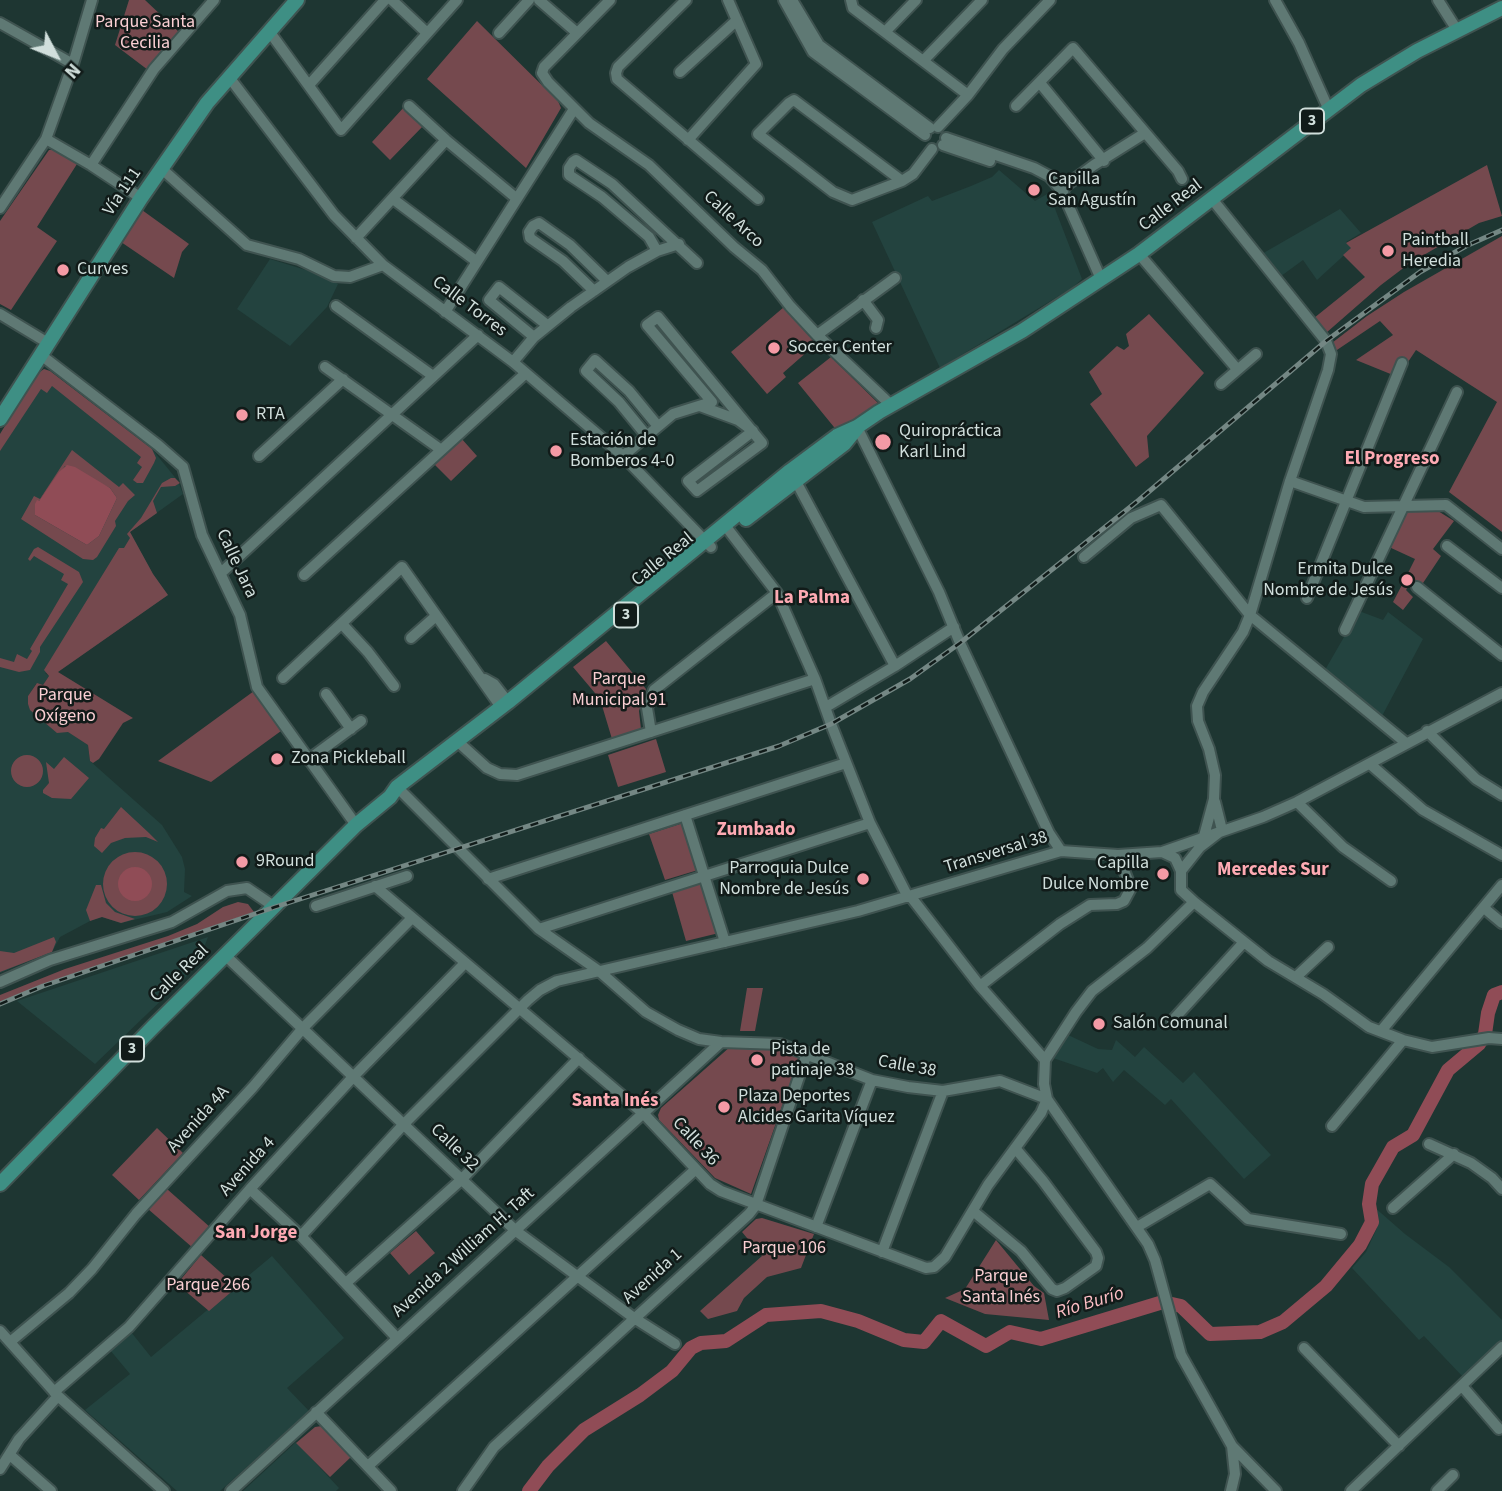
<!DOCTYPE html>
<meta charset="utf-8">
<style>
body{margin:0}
#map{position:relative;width:1502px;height:1491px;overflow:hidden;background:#1e3632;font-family:"Source Sans 3",sans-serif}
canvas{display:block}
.north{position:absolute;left:21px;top:21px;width:70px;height:70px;-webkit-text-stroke:5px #111b19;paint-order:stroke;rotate:132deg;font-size:19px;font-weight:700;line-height:28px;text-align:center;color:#d1dfdc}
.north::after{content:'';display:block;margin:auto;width:24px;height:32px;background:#d1dfdc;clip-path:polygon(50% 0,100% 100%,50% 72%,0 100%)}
</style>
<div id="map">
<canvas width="1502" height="1491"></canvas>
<div class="north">N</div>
</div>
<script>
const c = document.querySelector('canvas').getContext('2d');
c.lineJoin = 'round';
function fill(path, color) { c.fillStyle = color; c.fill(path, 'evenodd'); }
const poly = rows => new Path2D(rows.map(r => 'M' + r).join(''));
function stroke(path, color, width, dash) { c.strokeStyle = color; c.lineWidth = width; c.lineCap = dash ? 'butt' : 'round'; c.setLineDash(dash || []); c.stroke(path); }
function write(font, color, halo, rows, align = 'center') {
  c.font = font + ' "Source Sans 3",sans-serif'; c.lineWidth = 5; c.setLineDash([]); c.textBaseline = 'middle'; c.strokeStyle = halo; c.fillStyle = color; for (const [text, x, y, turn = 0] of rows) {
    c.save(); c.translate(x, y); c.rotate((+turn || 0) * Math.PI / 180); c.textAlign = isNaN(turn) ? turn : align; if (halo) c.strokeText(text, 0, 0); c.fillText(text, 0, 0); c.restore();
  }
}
const built = poly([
 [999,170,1035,201,1049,193,1082,279,1072,288,940,368,872,222,928,196,932,201,971,186,992,177],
 [1340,209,1361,233,1346,242,1352,248,1317,280,1303,260,1277,279,1260,255],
 [270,259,319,274,338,284,327,307,290,346,237,309],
 [44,369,50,371,152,449,178,481,183,494,130,532,153,574,168,595,57,672,45,673,49,676,43,685,36,684,28,696,28,704,88,745,90,761,162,825,182,857,185,869,184,892,192,896,167,912,121,923,102,917,90,921,60,937,52,952,0,973,0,434,37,374],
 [1359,611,1383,620,1388,612,1423,639,1382,716,1325,670],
 [208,937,197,966,95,1064,17,1001],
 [1066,1034,1098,1049,1112,1050,1116,1040,1135,1057,1144,1047,1183,1083,1194,1072,1271,1155,1244,1179,1171,1099,1165,1105,1124,1070,1113,1082,1103,1068,1097,1073,1053,1058],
 [1373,1206,1405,1234,1449,1267,1502,1320,1502,1340,1464,1378,1424,1336,1419,1340,1352,1268,1366,1252,1377,1228],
 [272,1256,344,1338,287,1388,309,1411,220,1491,177,1491,85,1410,130,1374,110,1350,131,1332,151,1357],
 [296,1442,339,1488,336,1491,243,1491]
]);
const green = poly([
 [129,0,145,0,180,33,148,70,115,45],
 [477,21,558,101,561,108,526,168,427,79],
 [405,106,424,125,390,160,372,142],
 [49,150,53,150,77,164,37,227,57,241,11,310,0,304,0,221],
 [1487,165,1502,216,1479,223,1410,263,1381,285,1326,333,1314,318,1365,277,1343,255,1351,248,1346,243],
 [142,210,189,244,182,252,174,278,121,242],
 [1502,236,1502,532,1449,492,1497,402,1416,350,1408,362,1401,358,1393,375,1356,360,1393,335,1380,321,1331,354,1328,346,1367,316,1404,292],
 [784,307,816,344,783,373,786,377,767,394,731,352],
 [1149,314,1204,373,1147,436,1149,457,1136,467,1090,404,1102,394,1089,372,1117,346,1124,350,1129,346,1126,334],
 [831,357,878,403,838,432,798,383],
 [44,369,50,371,152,449,156,458,154,463,143,483,137,483,133,480,142,467,137,463,141,457,52,386,47,393,41,389,0,451,0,434,37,374],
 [461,438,477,456,451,481,434,464],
 [72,450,119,487,123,483,135,495,128,501,115,521,116,526,97,557,93,560,83,559,21,519,34,496,40,499],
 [65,466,110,488,117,498,99,536,87,545,35,515,37,501,39,501],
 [171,478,175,478,180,483,175,486,161,487,153,501,157,513,130,532,153,574,168,595,58,672,133,718,123,723,99,759,93,763,90,761,88,745,68,732,57,733,30,710,28,704,28,696,37,683,43,685,49,676,44,670,119,548,124,548,130,538,127,534,141,518,162,483],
 [1406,510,1438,511,1454,521,1433,549,1441,556,1421,586,1413,580,1406,590,1413,597,1403,610,1393,602,1403,583,1407,585,1411,579,1407,575,1415,559,1389,547],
 [38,547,79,572,83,582,40,647,40,652,30,670,19,672,0,667,0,658,14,662,17,654,27,659,32,651,30,649,68,584,61,580,64,574,34,556,30,561,28,559,34,549],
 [606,641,646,689,639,711,641,729,612,739,600,699,573,667],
 [254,691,281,731,211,782,158,761],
 [656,739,666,772,618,787,608,755],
 '11 771a16 16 0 1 1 32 0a16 16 0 1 1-32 0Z',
 [64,757,89,778,71,799,52,798,43,793,43,790,49,783,46,762,54,769],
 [121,807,149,833,158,842,146,837,125,838,111,843,102,853,94,846,95,838,101,828,104,829],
 [683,823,698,870,665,880,649,834],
 '103 884a32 32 0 1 1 64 0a32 32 0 1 1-64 0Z',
 [703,882,719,933,686,941,672,892],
 [96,885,101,885,106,903,115,912,135,919,121,923,102,917,90,921,86,910],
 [238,902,248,904,254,912,43,986,0,1004,0,995,65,969,168,936,197,924,223,907],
 [54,937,56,942,52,952,0,972,0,951,14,953],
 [747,988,763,988,755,1031,740,1031],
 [731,1046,771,1046,798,1054,799,1058,751,1194,715,1178,659,1120,658,1115,661,1108],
 [157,1128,183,1153,139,1200,112,1175],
 [167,1189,211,1228,193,1248,148,1209],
 [762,1218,814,1234,801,1268,767,1277,744,1298,737,1311,708,1319,700,1311,762,1256,742,1232,756,1219],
 [416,1231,435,1253,409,1275,390,1253],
 [996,1240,1034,1286,1044,1293,1049,1320,985,1314,945,1298,965,1289],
 [201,1255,237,1287,209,1311,177,1284],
 [322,1426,351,1457,330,1477,296,1443,315,1427]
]);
const water = poly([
 [67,465,75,467,110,488,117,498,99,536,87,545,35,515,35,504,37,500,39,501,59,472],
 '118 884a17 17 0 1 1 34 0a17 17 0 1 1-34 0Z'
]);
const river = poly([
 [529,1491,548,1466,584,1430,640,1395,672,1371,691,1348,701,1343,726,1341,766,1315,821,1311,858,1321,904,1340,924,1342,941,1321,986,1346,1010,1332,1041,1339,1163,1302,1181,1306,1210,1334,1260,1332,1283,1322,1326,1286,1360,1245,1372,1222,1369,1204,1372,1184,1393,1147,1413,1135,1448,1070,1479,1044,1485,1034,1488,1013,1494,995,1502,992]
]);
const minor = poly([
 [392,0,427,33],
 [539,0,576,32],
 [610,0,544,67,542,73,548,82,589,123,649,165,734,247,762,270,790,306,817,335,891,405],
 [686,0,618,67,616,73,617,79,758,199],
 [784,0,813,52,925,135],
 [792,0,819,45,930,128],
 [851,0,853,8,968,95],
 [1275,0,1299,43,1328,108],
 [1438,0,1457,30],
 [0,23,73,64],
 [269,31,341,130,457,0],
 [885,32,916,0],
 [499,33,529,0],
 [923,61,982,0],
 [680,72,737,20],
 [229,77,334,215,383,265,513,362,623,456,711,547],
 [1040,83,1104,161],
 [309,85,385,0],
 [409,106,446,140,516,198],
 [1016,106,1073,48,1178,171,1182,179],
 [938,127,968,95,1003,49,1050,0],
 [946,138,1034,168,1049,176,1062,191,1101,279],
 [46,139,91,165,141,198],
 [688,140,756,64,728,0],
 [943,145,990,161],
 [91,165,154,69,214,0],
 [162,169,247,245,299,259,334,276,350,277,383,265],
 [902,181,794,100,789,103,758,134,833,192,852,200,902,181,913,174,932,149],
 [1062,191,1068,184,1094,165,1145,133],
 [393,199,476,261],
 [0,208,46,139,73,64,92,0],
 [356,238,446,140],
 [657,251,649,237,602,197,569,175,569,168,573,162,576,160,612,184,697,263],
 [1139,254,1237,369],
 [594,291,563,261,530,238,529,232,533,226,539,223,570,245,607,281],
 [863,300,878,320,876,328],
 [336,306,433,376],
 [445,312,574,109],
 [0,314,48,343],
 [817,335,895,278],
 [534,337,489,300,499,287,547,325],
 [41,355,158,445,183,467,202,535,240,615,257,687,356,825],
 [513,362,534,337,571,307,628,267,657,251,679,244],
 [325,367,440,449],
 [1221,384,1256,354],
 [700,406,738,420,753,431,688,481,697,491,762,443,658,317,647,325,712,402],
 [857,427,939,592,960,643,1049,833,1061,851],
 [646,435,619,402,586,371,595,360,629,391,657,425],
 [259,456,343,379],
 [623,456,673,414,705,404],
 [792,474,895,666],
 [1290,481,1364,507,1446,505,1502,549],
 [724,524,777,593,815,679,831,724,870,823,908,897],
 [1447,546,1502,588],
 [1084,557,1131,518,1161,505,1250,615,1406,743],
 [222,572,478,335],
 [304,575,526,373],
 [1417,587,1502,655],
 [1307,598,1402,363],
 [342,624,368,652,394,686],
 [1345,630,1457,392],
 [411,638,436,616],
 [283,678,402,567,501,707],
 [485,679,494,684,508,702],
 [326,694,351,729],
 [826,707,895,666,954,627],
 [1427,731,1476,779,1502,795],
 [651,732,647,708,654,690,777,593],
 [456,740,487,768,500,774,517,775,815,679],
 [308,760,361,721],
 [1370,764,1423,810,1502,855],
 [397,787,539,929,599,971,646,1012,678,1030,699,1039,721,1042,780,1044,872,1080,908,1087,943,1091,1000,1081,1047,1099,1148,1244,1155,1260,1181,1355,1232,1446,1276,1491],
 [1297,802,1343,847,1391,881],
 [685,815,725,942],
 [1204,836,1214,799,1215,775,1209,749,1198,721,1197,706,1203,692,1243,632,1250,615,1290,481,1328,370,1331,354,1326,341,1212,199],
 [1162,852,1175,858,1181,871,1181,890,1194,902,1268,961,1323,994,1369,1027,1403,1040,1432,1047,1489,1038,1502,1039],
 [1181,871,1200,847,1222,830,1215,802],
 [488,879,846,763],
 [375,886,644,1114,710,1184,721,1191,926,1268,934,1267,945,1257,988,1185,1041,1113,1047,1099,1044,1084,1045,1060,1076,1012,1092,991,1147,948,1194,902],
 [911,897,980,986,1045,1060],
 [316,906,407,876],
 [1484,908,1502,923],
 [539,929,870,823],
 [226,956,516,1231,634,1318,675,1344],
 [1296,977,1328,947],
 [0,982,50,960,172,922,227,891,247,888,275,907],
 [980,986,1060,924,1090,905,1117,904,1124,901,1131,888,1118,855],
 [1172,1021,1244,942],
 [1381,1031,1502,885],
 [1332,1126,1403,1040],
 [1429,1144,1471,1163,1492,1178,1502,1189],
 [250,1189,301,1236,396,1337],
 [1393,1208,1454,1154],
 [973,1211,1021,1251,1052,1289,1057,1291,1065,1288,1096,1266,1098,1258,1096,1252,1043,1181,1015,1148],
 [816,1227,872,1080],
 [1137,1227,1210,1184,1248,1219,1341,1234],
 [301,1236,404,1124,528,1000,540,990,557,981,858,911,1061,851,1118,855,1162,852,1263,817,1297,802,1502,693],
 [882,1252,943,1091],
 [346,1283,461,1180,579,1058],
 [0,1331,58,1396,164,1491],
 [10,1342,69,1293,92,1269,136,1214,253,1087,303,1028,412,918],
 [1304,1348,1399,1446],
 [1462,1386,1499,1429],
 [54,1392,129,1327,250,1189,353,1077,465,963],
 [316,1412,391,1491],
 [10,1455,51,1491],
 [368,1466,696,1169],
 [0,1469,19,1439,58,1396],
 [231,1491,721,1042],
 [463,1491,494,1447,749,1214,756,1205,807,1053],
 [1231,1491,1235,1474,1232,1446],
 [1351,1491,1502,1347],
 [1437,1491,1453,1475]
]);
const major = poly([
 [0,419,141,198,207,103,297,0],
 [746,519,844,444,857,428],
 [0,1184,153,1027,356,825,390,797,397,787,508,702,790,471,837,436,857,427,879,412,1022,331,1139,254,1361,85,1417,51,1502,8]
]);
const rail = poly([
 [0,1004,43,986,275,907,779,746,831,724,910,679,960,643,1139,500,1326,341,1420,272,1466,246,1502,230]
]);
const markers = [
 [1034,190,7,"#f49aa5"],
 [1388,251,7,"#f49aa5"],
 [63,270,7,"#f49aa5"],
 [774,348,7,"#f49aa5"],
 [242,415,7,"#f49aa5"],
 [883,442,9,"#f49aa5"],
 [556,451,7,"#f49aa5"],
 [1407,580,7,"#f49aa5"],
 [277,759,7,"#f49aa5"],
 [242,862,7,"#f49aa5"],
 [1163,874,7,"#f49aa5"],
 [863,879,7,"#f49aa5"],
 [1099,1024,7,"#f49aa5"],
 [757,1060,7,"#f49aa5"],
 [724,1107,7,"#f49aa5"]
];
const shields = [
 [1312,121,24],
 [626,615,24],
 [132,1049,24]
];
const shieldNames = [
 ["3",1312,121],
 ["3",626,615],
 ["3",132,1049]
];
const parkNames = [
 ["Parque Santa",145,23],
 ["Cecilia",145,44],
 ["Parque",619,680],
 ["Municipal 91",619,701],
 ["Parque",65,696],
 ["Oxígeno",65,717],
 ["Parque 106",784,1249],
 ["Parque",1001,1277],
 ["Santa Inés",1001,1298],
 ["Parque 266",208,1286]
];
const poiNames = [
 ["Capilla",1048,180],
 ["San Agustín",1048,201],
 ["Paintball",1402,241],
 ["Heredia",1402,262],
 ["Curves",77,270],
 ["Soccer Center",788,348],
 ["RTA",256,415],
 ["Quiropráctica",899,432],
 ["Karl Lind",899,453],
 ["Estación de",570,441],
 ["Bomberos 4-0",570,462],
 ["Ermita Dulce",1393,570,"right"],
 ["Nombre de Jesús",1393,591,"right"],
 ["Zona Pickleball",291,759],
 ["9Round",256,862],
 ["Capilla",1149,864,"right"],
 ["Dulce Nombre",1149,885,"right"],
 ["Parroquia Dulce",849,869,"right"],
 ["Nombre de Jesús",849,890,"right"],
 ["Salón Comunal",1113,1024],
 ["Pista de",771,1050],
 ["patinaje 38",771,1071],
 ["Plaza Deportes",738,1097],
 ["Alcides Garita Víquez",738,1118]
];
const streetNames = [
 ["Vía 111",123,192,-56],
 ["Calle Real",1171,206,-37],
 ["Calle Arco",733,220,43],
 ["Calle Torres",469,307,37],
 ["Calle Real",663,560,-39],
 ["Calle Jara",236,564,65],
 ["Transversal 38",996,853,-17],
 ["Calle Real",180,974,-44],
 ["Calle 38",907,1067,10],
 ["Avenida 4A",199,1120,-48],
 ["Calle 36",695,1142,47],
 ["Calle 32",454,1148,44],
 ["Avenida 4",248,1167,-48],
 ["Avenida 2 William H. Taft",464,1253,-42],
 ["Avenida 1",653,1277,-42]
];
const neighbourhoodNames = [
 ["El Progreso",1392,460],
 ["La Palma",812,599],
 ["Zumbado",756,831],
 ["Mercedes Sur",1273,871],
 ["Santa Inés",615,1102],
 ["San Jorge",256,1234]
];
const waterNames = [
 ["Río Burío",1090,1304,-17]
];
fill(built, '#23433f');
fill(green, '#75494e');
fill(water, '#904c56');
stroke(river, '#904c56', 14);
stroke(minor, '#3f5350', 14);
stroke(major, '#3f5350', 18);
stroke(minor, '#5f7974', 10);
stroke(major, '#3e8f84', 14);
stroke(rail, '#748784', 5);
stroke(rail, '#111b19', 2.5, [8]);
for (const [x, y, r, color] of markers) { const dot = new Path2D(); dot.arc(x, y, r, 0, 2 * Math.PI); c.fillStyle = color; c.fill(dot); stroke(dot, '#111b19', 2.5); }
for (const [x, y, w] of shields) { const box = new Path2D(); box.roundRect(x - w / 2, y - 12.5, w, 25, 5); c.fillStyle = '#111b19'; c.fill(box); stroke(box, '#d1dfdc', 2); }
write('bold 16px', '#d1dfdc', null, shieldNames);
write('18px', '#facfd3', '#111b19', parkNames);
write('18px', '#d1dfdc', '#111b19', poiNames, 'left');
write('18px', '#d1dfdc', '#111b19', streetNames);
write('bold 19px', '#feaab3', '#111b19', neighbourhoodNames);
write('italic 19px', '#febfc5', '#111b19', waterNames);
</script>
